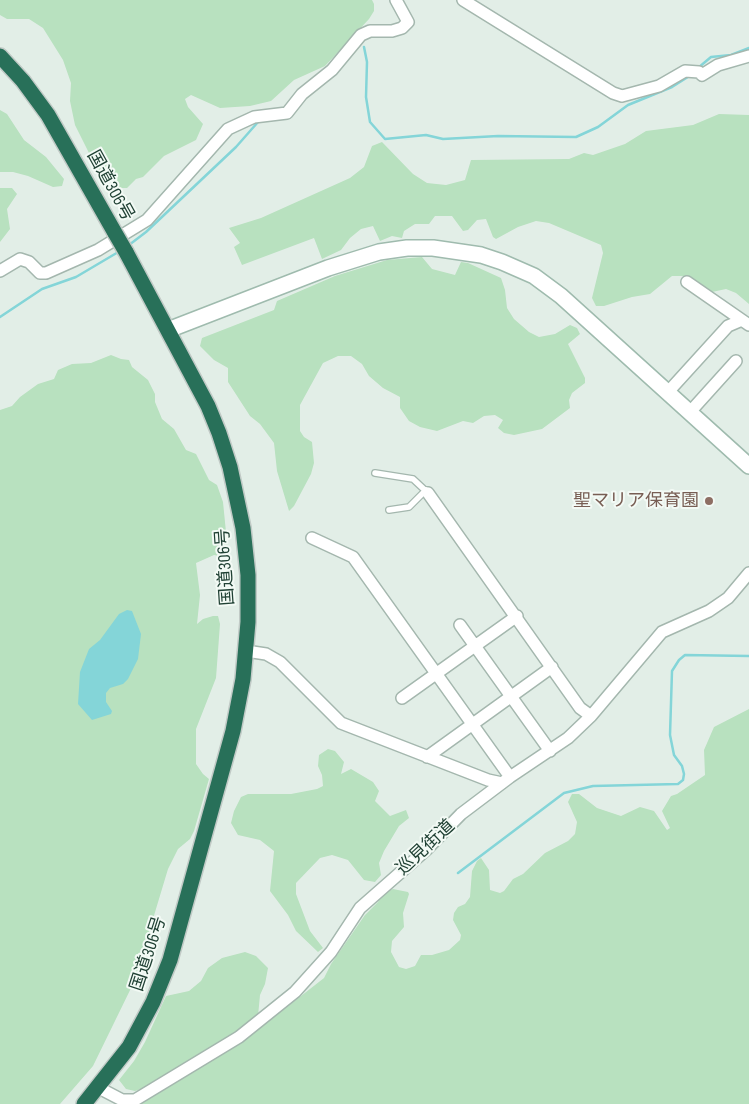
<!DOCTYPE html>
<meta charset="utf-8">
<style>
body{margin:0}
canvas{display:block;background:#e2eee7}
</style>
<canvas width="749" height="1104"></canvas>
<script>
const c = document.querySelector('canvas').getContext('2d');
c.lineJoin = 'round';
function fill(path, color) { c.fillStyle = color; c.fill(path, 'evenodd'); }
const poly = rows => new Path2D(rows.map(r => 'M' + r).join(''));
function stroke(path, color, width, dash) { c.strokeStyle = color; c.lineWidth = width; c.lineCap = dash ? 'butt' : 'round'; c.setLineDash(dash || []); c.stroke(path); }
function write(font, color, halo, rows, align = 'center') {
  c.font = font + ' "Sofia Sans Condensed","Noto Sans JP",sans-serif'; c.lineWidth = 4; c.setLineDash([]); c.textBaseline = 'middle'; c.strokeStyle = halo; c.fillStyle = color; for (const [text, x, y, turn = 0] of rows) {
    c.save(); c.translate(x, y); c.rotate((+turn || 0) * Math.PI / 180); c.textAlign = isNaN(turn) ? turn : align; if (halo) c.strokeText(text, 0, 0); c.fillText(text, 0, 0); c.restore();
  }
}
const green = poly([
 [0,0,372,0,374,4,374,11,369,19,325,66,294,80,271,101,250,106,220,108,191,95,185,99,188,107,203,124,196,140,164,156,143,177,136,179,127,188,117,188,96,167,75,125,70,101,71,83,63,60,43,28,29,19,7,19,0,15],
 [0,110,7,114,24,140,46,157,64,179,62,186,53,187,28,176,13,172,0,172],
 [719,114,749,115,749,304,736,293,726,289,712,292,683,276,672,276,650,294,632,297,604,306,596,306,592,298,603,253,601,245,549,223,536,221,518,227,496,239,493,237,486,219,477,220,468,230,463,231,452,216,435,216,429,224,415,224,404,231,402,238,392,236,380,241,373,226,361,229,350,238,341,250,322,259,314,238,242,265,234,247,240,243,229,228,261,218,350,178,364,167,372,146,382,142,413,174,427,183,446,185,465,180,471,160,569,159,584,153,593,155,625,144,646,131,693,125],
 [0,188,12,188,17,194,7,209,10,229,0,242],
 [422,257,432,269,455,275,461,262,468,263,501,278,505,290,507,308,514,319,529,332,539,337,555,334,570,325,577,328,580,334,568,344,585,378,585,383,572,393,569,400,570,408,542,429,514,435,504,433,498,428,503,420,495,415,484,416,473,423,463,421,437,431,420,427,409,421,400,408,400,397,383,388,369,376,362,364,351,356,338,356,323,363,300,405,300,431,304,437,312,442,314,463,311,474,294,506,289,511,277,471,274,443,260,424,250,416,228,382,228,368,214,360,200,346,202,338,274,310,277,301,335,276,387,260],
 [111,355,121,359,129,360,132,367,148,380,155,394,155,402,162,419,174,429,186,450,196,454,209,480,217,485,223,502,228,552,225,557,214,555,196,563,200,595,197,624,203,619,213,616,218,616,220,624,216,678,196,729,196,764,203,774,209,779,194,831,190,839,178,849,168,869,134,982,93,1066,60,1104,0,1104,0,410,12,406,20,397,38,384,54,379,58,370,72,364,91,363],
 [749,709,749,1104,140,1104,246,1039,324,978,331,964,365,915,378,902,382,894,393,889,408,892,409,894,403,913,404,927,392,941,391,952,399,967,406,969,415,966,421,955,432,955,449,950,460,940,461,935,453,920,454,913,458,907,465,904,470,897,472,871,477,861,481,858,489,870,490,890,500,893,504,891,513,879,523,874,545,853,568,841,575,834,577,822,568,802,572,794,579,794,597,808,621,816,640,807,654,811,667,830,670,828,662,811,671,796,677,794,705,775,704,750,714,727],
 [328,749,335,751,344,762,341,774,351,769,373,782,379,791,375,801,390,816,406,810,409,818,399,826,384,851,379,863,381,875,375,882,364,880,348,860,332,855,320,858,296,883,296,894,310,931,323,948,318,952,296,931,288,915,270,891,274,851,260,840,238,835,231,823,234,811,241,797,248,794,291,794,317,789,323,786,322,775,318,766,319,755],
 [245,952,256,956,268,968,265,984,260,995,258,1016,204,1055,152,1085,135,1091,126,1089,119,1080,134,1061,145,1042,166,996,189,991,201,981,208,968,222,958]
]);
const water = poly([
 [127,610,132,611,141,634,138,659,128,679,123,684,110,688,106,693,106,702,112,711,111,714,92,720,78,704,80,672,89,649,100,640,119,614]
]);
const stream = poly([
 [364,47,367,62,366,97,370,122,385,139,426,135,443,139,498,136,576,137,598,127,628,105,672,87,691,75],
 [698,68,711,57,731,55,749,48],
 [129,245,146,232,236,147,258,122],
 [0,317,42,289,76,277,120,251],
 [458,873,564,793,593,786,678,784,683,780,684,774,682,766,674,755,670,735,672,671,679,660,685,655,749,656]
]);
const lane = poly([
 [375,473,413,479,428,493],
 [389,510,409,507,426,490]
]);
const street = poly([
 [463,0,613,93,622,96,659,86,685,71,699,72,702,75,718,65,749,56],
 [0,271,20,259,29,262,40,273,46,273,98,250,147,220,228,129,254,117,287,113,302,94,332,70,361,35,370,31,392,31,402,28,408,22,396,0],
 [687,282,749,325],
 [668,392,728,326,742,320],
 [690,412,736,361],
 [428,493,580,708,591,716],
 [312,538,353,557,510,777],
 [460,625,550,751],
 [246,651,266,654,280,662,341,723,488,780,502,783],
 [402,698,517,616],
 [427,757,552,667],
 [99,1088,122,1100,135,1100,239,1037,295,992,331,952,360,908,426,850,461,814,510,777,568,738,591,716,662,632,709,611,728,598,749,573]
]);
const secondary = poly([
 [168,330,328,268,379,252,407,248,433,248,481,255,502,262,534,276,561,296,749,466]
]);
const highway = poly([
 [0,56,23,81,48,115,115,233],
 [84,1104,129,1047,153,1002,170,960,233,731,243,679,248,622,248,575,243,528,230,467,219,433,208,406,126,252]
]);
const highwayBridge = poly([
 [115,233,126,252]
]);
const markers = [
 [709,501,5,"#8d6e63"]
];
const streetNames = [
 ["国道306号",110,186,61],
 ["国道306号",226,567,-94],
 ["巡見街道",426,848,-43],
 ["国道306号",149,954,-72]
];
const educationNames = [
 ["聖マリア保育園",699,501]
];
fill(green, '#b8e1bf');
fill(water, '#84d5d8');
stroke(stream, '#84d5d8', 2.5);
stroke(lane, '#a4b7ae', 8);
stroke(street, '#a4b7ae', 14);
stroke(secondary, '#9fbbae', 18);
stroke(highway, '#c1cac6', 18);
stroke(lane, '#fff', 5.5);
stroke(street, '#fff', 11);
stroke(secondary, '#fff', 15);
stroke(highway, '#287059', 15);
stroke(highwayBridge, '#c1cac6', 18, []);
stroke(highwayBridge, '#287059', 15);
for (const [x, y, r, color] of markers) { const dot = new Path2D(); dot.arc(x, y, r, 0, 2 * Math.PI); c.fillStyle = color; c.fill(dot); stroke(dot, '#f3faf5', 2); }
write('18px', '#204134', '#f3faf5', streetNames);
write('18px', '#785e54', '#f3faf5', educationNames, 'right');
</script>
